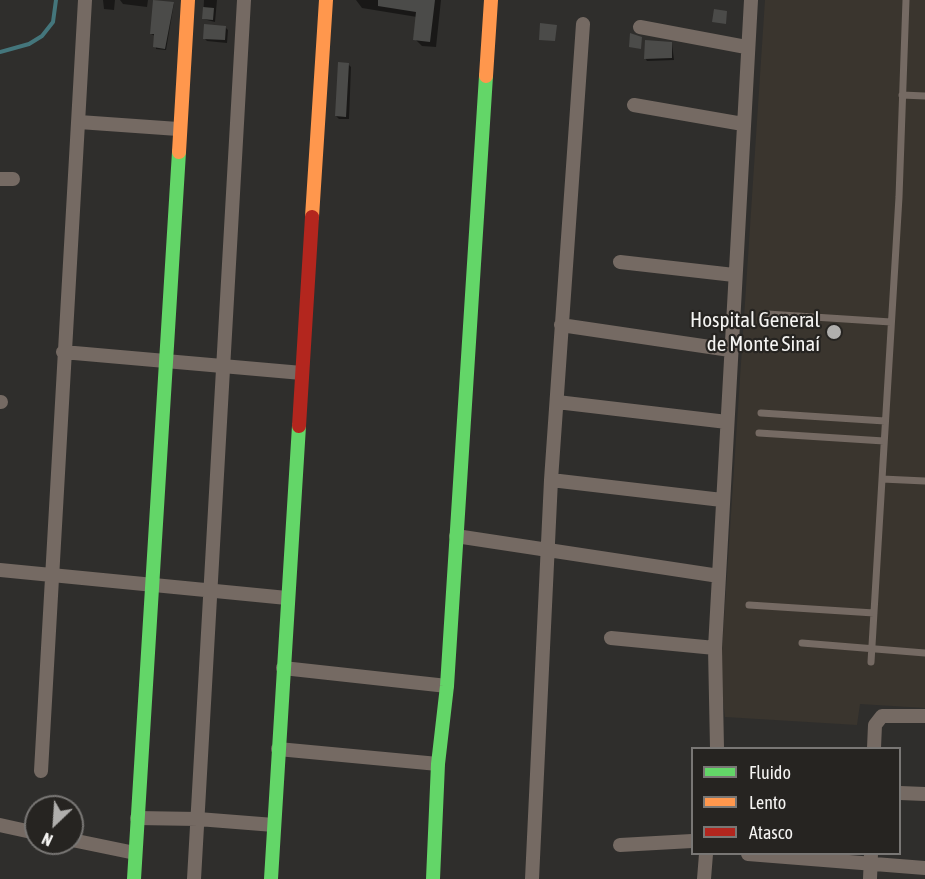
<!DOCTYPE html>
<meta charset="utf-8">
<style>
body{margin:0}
#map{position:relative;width:925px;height:879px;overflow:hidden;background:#2f2e2c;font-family:"Asap Condensed",sans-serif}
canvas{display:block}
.legend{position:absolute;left:691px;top:747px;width:210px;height:108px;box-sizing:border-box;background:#262421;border:2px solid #797775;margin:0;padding:8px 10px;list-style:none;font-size:18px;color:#f5f4f2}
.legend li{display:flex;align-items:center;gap:12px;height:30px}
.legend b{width:30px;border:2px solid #797775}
.north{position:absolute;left:24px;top:795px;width:60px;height:60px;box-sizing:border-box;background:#262421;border:2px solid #797775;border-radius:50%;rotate:205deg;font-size:16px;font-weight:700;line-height:24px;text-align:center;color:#f5f4f2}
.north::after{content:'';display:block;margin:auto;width:21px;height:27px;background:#b0afad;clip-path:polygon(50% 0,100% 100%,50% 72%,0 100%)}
</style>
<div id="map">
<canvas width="925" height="879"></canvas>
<ul class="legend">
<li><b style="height:8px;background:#63d668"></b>Fluido</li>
<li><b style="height:8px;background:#ff974d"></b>Lento</li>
<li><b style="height:8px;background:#b3261e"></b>Atasco</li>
</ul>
<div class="north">N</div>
</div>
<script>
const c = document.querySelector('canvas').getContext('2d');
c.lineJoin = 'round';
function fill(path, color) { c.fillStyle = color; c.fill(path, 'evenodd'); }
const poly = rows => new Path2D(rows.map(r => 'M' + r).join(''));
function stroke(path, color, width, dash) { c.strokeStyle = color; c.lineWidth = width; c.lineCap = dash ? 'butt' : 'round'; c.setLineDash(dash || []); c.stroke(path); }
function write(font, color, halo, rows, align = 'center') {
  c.font = font + ' "Asap Condensed",sans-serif'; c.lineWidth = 4.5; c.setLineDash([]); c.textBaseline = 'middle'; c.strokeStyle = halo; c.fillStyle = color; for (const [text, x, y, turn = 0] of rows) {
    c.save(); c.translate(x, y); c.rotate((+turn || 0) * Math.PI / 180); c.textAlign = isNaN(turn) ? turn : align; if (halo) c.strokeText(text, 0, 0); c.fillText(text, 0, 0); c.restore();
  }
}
const built = poly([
 [765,0,925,0,925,708,860,704,857,725,725,717,722,693,721,665]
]);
const shadow = poly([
 [103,0,115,0,114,10,104,9],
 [120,0,148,0,147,7,123,4],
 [204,0,217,0,215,22,203,19],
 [356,0,441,0,436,47,422,46,415,39,417,17,362,8],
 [174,3,166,50,156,49,155,36,151,34],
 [225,27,228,30,227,43,207,41,204,38],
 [672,44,674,60,647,61,645,58],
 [348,64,351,67,349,119,339,119,336,116]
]);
const stream = poly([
 [0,52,29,44,42,36,53,22,56,0]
]);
const building = poly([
 [153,0,174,2,165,49,153,47,154,34,150,34],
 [378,0,435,0,430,42,413,40,416,12,378,6],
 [203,7,214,8,213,20,202,19],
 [714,9,727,11,726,24,712,22],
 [540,23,557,25,555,41,539,40],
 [204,24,226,26,225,40,203,39],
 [630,33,642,37,641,49,629,47],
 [645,40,672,42,672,58,644,59],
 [338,62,349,63,346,117,335,116]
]);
const lane = poly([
 [902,95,925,96],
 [767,314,891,322],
 [761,413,885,421],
 [759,433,884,441],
 [882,479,925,481],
 [749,605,874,613],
 [802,643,925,653],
 [871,662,899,197,906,0]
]);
const street = poly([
 [640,27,746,47],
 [634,105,743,124],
 [79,122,178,129],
 [0,179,13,179],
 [620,262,734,275],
 [561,325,730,350],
 [63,352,302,373],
 [0,402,1,402],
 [557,402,727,422],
 [551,480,722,500],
 [456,536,719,576],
 [0,570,287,598],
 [611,638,715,648],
 [283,668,447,686],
 [717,748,715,648,751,0],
 [874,748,875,725,882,716,925,716],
 [278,749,438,764],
 [41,771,85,0],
 [900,793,925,794],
 [137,818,198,819,274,825],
 [0,825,36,833],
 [72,840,135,853],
 [620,845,692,841],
 [748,854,925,868],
 [194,879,244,0],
 [532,879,551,480,583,24],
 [704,879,706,854],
 [870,879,871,854]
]);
const fast = poly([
 [134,879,179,152],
 [271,879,299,426],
 [433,879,438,764,447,686,486,76]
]);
const slow = poly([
 [486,76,491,0],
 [179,152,188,0],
 [312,217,326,0]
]);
const jam = poly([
 [299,426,312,217]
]);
const markers = [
 [834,332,8,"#b0afad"]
];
const poiNames = [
 ["Hospital General",820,320],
 ["de Monte Sinaí",820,344]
];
fill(built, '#3a352e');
fill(shadow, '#0007');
stroke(stream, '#44767c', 4);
fill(building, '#4b4b49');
stroke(lane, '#756a63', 7);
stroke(street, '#756a63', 14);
stroke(fast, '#63d668', 14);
stroke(slow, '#ff974d', 14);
stroke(jam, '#b3261e', 14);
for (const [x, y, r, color] of markers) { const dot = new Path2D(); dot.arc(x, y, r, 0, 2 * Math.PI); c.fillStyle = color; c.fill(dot); stroke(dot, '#262421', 2); }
write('21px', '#f5f4f2', '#262421', poiNames, 'right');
</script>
